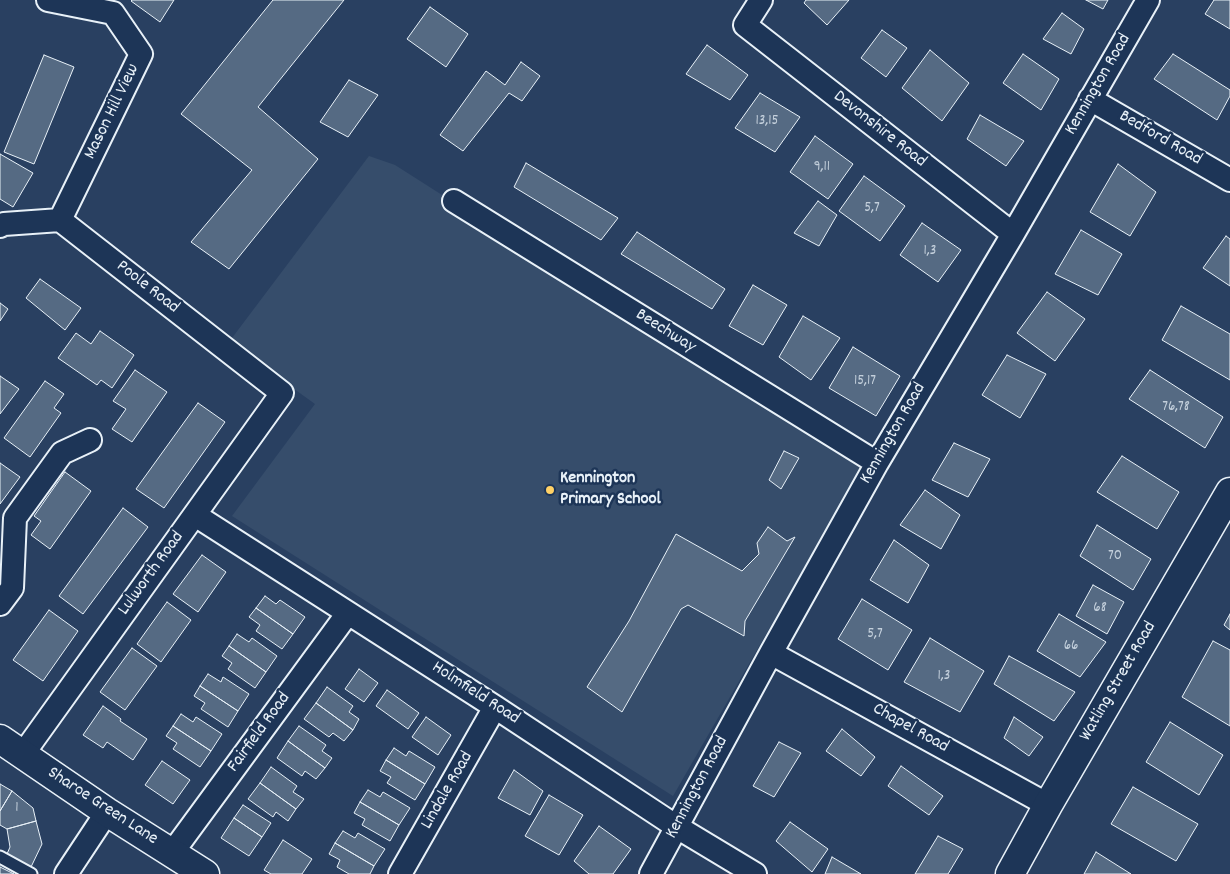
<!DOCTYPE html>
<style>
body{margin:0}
canvas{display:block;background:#294061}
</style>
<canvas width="1230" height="874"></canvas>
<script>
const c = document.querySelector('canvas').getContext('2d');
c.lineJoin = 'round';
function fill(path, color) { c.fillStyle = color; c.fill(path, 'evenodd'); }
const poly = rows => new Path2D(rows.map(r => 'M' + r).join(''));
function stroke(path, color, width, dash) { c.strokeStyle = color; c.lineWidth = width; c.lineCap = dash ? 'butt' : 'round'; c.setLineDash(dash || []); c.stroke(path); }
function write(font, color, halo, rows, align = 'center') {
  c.font = font + ' Dekko,sans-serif'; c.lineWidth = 5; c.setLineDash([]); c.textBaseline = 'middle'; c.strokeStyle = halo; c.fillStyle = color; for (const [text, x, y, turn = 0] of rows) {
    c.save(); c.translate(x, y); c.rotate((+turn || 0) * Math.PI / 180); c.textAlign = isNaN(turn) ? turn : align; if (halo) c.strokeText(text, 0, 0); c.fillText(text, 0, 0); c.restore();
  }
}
const built = poly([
 [369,156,395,165,864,464,673,796,232,516,315,404,229,342]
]);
const building = poly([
 [132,0,174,0,160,22,131,1,132,0],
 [273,0,344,0,258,107,318,159,229,269,191,242,252,170,181,114,273,0],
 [806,0,849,0,827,25,804,3,806,0],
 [1086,0,1108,0,1103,9,1086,0],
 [1214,0,1230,0,1230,29,1205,14,1214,0],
 [430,7,468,34,446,67,407,39,430,7],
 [1062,13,1084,29,1071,54,1043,39,1062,13],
 [882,30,907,48,886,77,861,58,882,30],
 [707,45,748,75,730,100,686,74,707,45],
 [930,50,969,83,942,121,902,88,930,50],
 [1023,54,1059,79,1041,110,1003,83,1023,54],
 [1173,54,1230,90,1230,96,1217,120,1154,79,1173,54],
 [44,55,74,67,34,164,4,152,44,55],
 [521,62,540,76,522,101,509,93,463,151,440,135,486,71,505,85,521,62],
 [349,80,378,95,348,137,320,122,349,80],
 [760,93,800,117,775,152,735,128,760,93],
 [980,115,1024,141,1006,166,967,139,980,115],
 [815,136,853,164,828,199,790,172,815,136],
 [0,154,33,173,13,207,0,199,0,154],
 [526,163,618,218,601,240,514,187,526,163],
 [1118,164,1156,192,1130,236,1090,212,1118,164],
 [864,176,905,206,880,241,839,211,864,176],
 [818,201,837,215,819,246,794,233,818,201],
 [922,223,961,250,938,282,900,255,922,223],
 [1081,230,1122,254,1098,295,1055,274,1081,230],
 [637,232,725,289,712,309,621,254,637,232],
 [1226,236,1230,239,1230,286,1203,268,1226,236],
 [40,279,81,308,65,330,26,298,40,279],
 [753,285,787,305,763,345,729,326,753,285],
 [1047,292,1085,319,1055,361,1017,333,1047,292],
 [0,303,8,309,0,321,0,303],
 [1181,306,1230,334,1230,380,1162,340,1181,306],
 [803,316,840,338,811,380,779,357,803,316],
 [100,331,134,355,112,388,101,380,97,385,58,358,76,333,91,344,100,331],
 [853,347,900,376,876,416,829,388,853,347],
 [1007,355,1046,374,1020,418,982,395,1007,355],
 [135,370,167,392,132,442,112,429,126,409,113,401,135,370],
 [1150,370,1223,417,1205,448,1129,399,1150,370],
 [0,376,19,389,0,414,0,376],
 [45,381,64,394,54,408,61,413,30,457,4,438,45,381],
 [198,403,225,422,164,508,136,489,198,403],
 [954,443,990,459,968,497,932,480,954,443],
 [784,451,799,458,781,489,769,480,784,451],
 [1122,456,1179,492,1157,529,1097,492,1122,456],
 [0,463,20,477,0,504,0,463],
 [65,472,91,491,50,549,31,535,41,521,34,516,65,472],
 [925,490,960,515,941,549,900,525,925,490],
 [123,508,148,527,83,614,59,596,123,508],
 [1097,525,1151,559,1133,590,1080,556,1097,525],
 [768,527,787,541,795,537,745,621,744,636,688,605,681,609,622,712,587,687,629,621,676,534,742,571,759,554,757,543,768,527],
 [894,540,929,565,908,603,870,580,894,540],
 [202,555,226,572,198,612,173,594,202,555],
 [1093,585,1124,602,1107,634,1076,616,1093,585],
 [265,596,276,604,280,600,305,617,293,634,256,608,265,596],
 [862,599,912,630,888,670,838,639,862,599],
 [167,602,191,620,161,662,137,644,167,602],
 [256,608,293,634,282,649,256,631,260,625,249,617,256,608],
 [49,610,78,631,43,681,13,660,49,610],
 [1059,614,1106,642,1080,677,1037,651,1059,614],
 [1230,614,1230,630,1224,625,1230,614],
 [237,634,249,642,252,638,277,656,266,672,229,646,237,634],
 [930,638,984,671,960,712,904,682,930,638],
 [1213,641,1230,650,1230,726,1182,697,1213,641],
 [229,646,266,672,255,688,228,669,232,663,222,656,229,646],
 [132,648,157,666,125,710,100,692,132,648],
 [1009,656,1075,692,1054,721,994,684,1009,656],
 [359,669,378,683,364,702,345,689,359,669],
 [208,674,221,682,223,677,249,694,238,711,200,686,208,674],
 [200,686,238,711,228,727,201,709,205,703,194,696,200,686],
 [327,687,353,706,349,712,359,719,353,730,316,703,327,687],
 [387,690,419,713,408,729,376,706,387,690],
 [316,703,353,730,344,741,333,733,329,737,304,719,316,703],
 [103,706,121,719,120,721,147,739,133,760,107,742,103,748,83,735,103,706],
 [181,714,193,722,196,717,222,734,211,751,173,726,181,714],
 [426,717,451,735,438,755,412,737,426,717],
 [1014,717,1043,737,1029,756,1004,738,1014,717],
 [1170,722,1223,755,1199,795,1146,762,1170,722],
 [173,726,211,751,200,767,173,749,177,743,166,736,173,726],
 [299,726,326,745,322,751,332,758,325,768,288,741,299,726],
 [842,729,875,757,861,776,826,751,842,729],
 [288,741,325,768,316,779,305,771,302,776,277,758,288,741],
 [779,742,801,753,774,797,753,786,779,742],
 [394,748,406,756,409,751,435,767,425,784,386,760,394,748],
 [386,760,425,784,415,800,387,783,391,777,380,771,386,760],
 [162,761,190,780,173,804,145,785,162,761],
 [901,766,943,796,929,815,888,786,901,766],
 [271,767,297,786,293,792,304,799,296,809,260,783,271,767],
 [514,770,543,791,530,815,498,798,514,770],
 [260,783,296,809,288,821,276,812,273,817,248,799,260,783],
 [0,784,12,791,0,811,0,784],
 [1133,787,1198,824,1176,861,1111,824,1133,787],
 [368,790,380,797,383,792,410,808,399,825,360,802,368,790],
 [12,791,33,808,36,821,7,829,0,825,0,811,12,791],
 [549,795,583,815,559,855,525,836,549,795],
 [360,802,399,825,390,841,362,825,365,819,354,813,360,802],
 [243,805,271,823,262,837,234,818,243,805],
 [234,818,262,837,249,856,221,838,234,818],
 [36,821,42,844,31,867,7,854,10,847,7,829,36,821],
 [790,822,828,849,812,872,776,841,790,822],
 [599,826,631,849,613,874,589,874,574,861,599,826],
 [343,831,355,838,358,833,385,849,374,866,335,843,343,831],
 [938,836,963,849,948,874,915,874,938,836],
 [283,840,312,859,302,874,271,874,264,870,283,840],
 [335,843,374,866,370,874,349,874,337,867,340,860,329,854,335,843],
 [1096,852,1131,874,1084,874,1096,852],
 [832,857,861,874,825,874,832,857],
 [0,867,14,874,0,874,0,867]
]);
const lane = poly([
 [0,857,31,874]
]);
const street = poly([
 [48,0,113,13,141,54,60,220],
 [761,0,745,25,1013,234],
 [1090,99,1230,180],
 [454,201,877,463],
 [0,226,4,224,60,220,282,393,23,754],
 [195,515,495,707,677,827,755,874],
 [0,604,12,588,15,518,62,453,90,440],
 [771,653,1048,805],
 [172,853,348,613],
 [66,874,107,812],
 [400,874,495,707],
 [651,874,771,653,877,463,1013,234,1148,0]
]);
const secondary = poly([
 [0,739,107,812,205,874],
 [1010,874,1048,805,1230,492]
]);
const markers = [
 [550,490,5,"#ffd166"]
];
const numberNames = [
 ["13,15",767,122],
 ["9,11",822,168],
 ["5,7",872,209],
 ["1,3",930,252],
 ["15,17",865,382],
 ["76,78",1176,408],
 ["70",1115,557],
 ["68",1100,609],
 ["5,7",875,635],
 ["66",1071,647],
 ["1,3",944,677],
 ["1",17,809]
];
const streetNames = [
 ["Kennington Road",1099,85,-60],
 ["Mason Hill View",113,112,-64],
 ["Devonshire Road",879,130,38],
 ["Bedford Road",1160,139,30],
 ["Poole Road",147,288,38],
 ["Beechway",665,332,32],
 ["Kennington Road",894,434,-60],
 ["Lulworth Road",152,574,-54],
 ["Watling Street Road",1119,682,-60],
 ["Holmfield Road",475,694,33],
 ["Chapel Road",910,729,29],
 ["Fairfield Road",260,733,-54],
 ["Kennington Road",698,788,-62],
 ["Lindale Road",448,791,-60],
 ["Sharoe Green Lane",102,807,33]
];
const poiNames = [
 ["Kennington",560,480],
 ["Primary School",560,501]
];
fill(built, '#364d6b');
fill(building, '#556a83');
stroke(building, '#e8f1f8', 1);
stroke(lane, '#e8f1f8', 15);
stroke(street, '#e8f1f8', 26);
stroke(secondary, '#e8f1f8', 31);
stroke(lane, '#1d3557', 11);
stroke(street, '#1d3557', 22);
stroke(secondary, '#1d3557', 28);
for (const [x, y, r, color] of markers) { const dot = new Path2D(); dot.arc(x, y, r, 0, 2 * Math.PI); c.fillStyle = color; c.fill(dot); stroke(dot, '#1d3557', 2); }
write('15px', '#c3cfdb', null, numberNames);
write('18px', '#e8f1f8', '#1d3557', streetNames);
write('bold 18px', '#e8f1f8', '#1d3557', poiNames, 'left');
</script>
